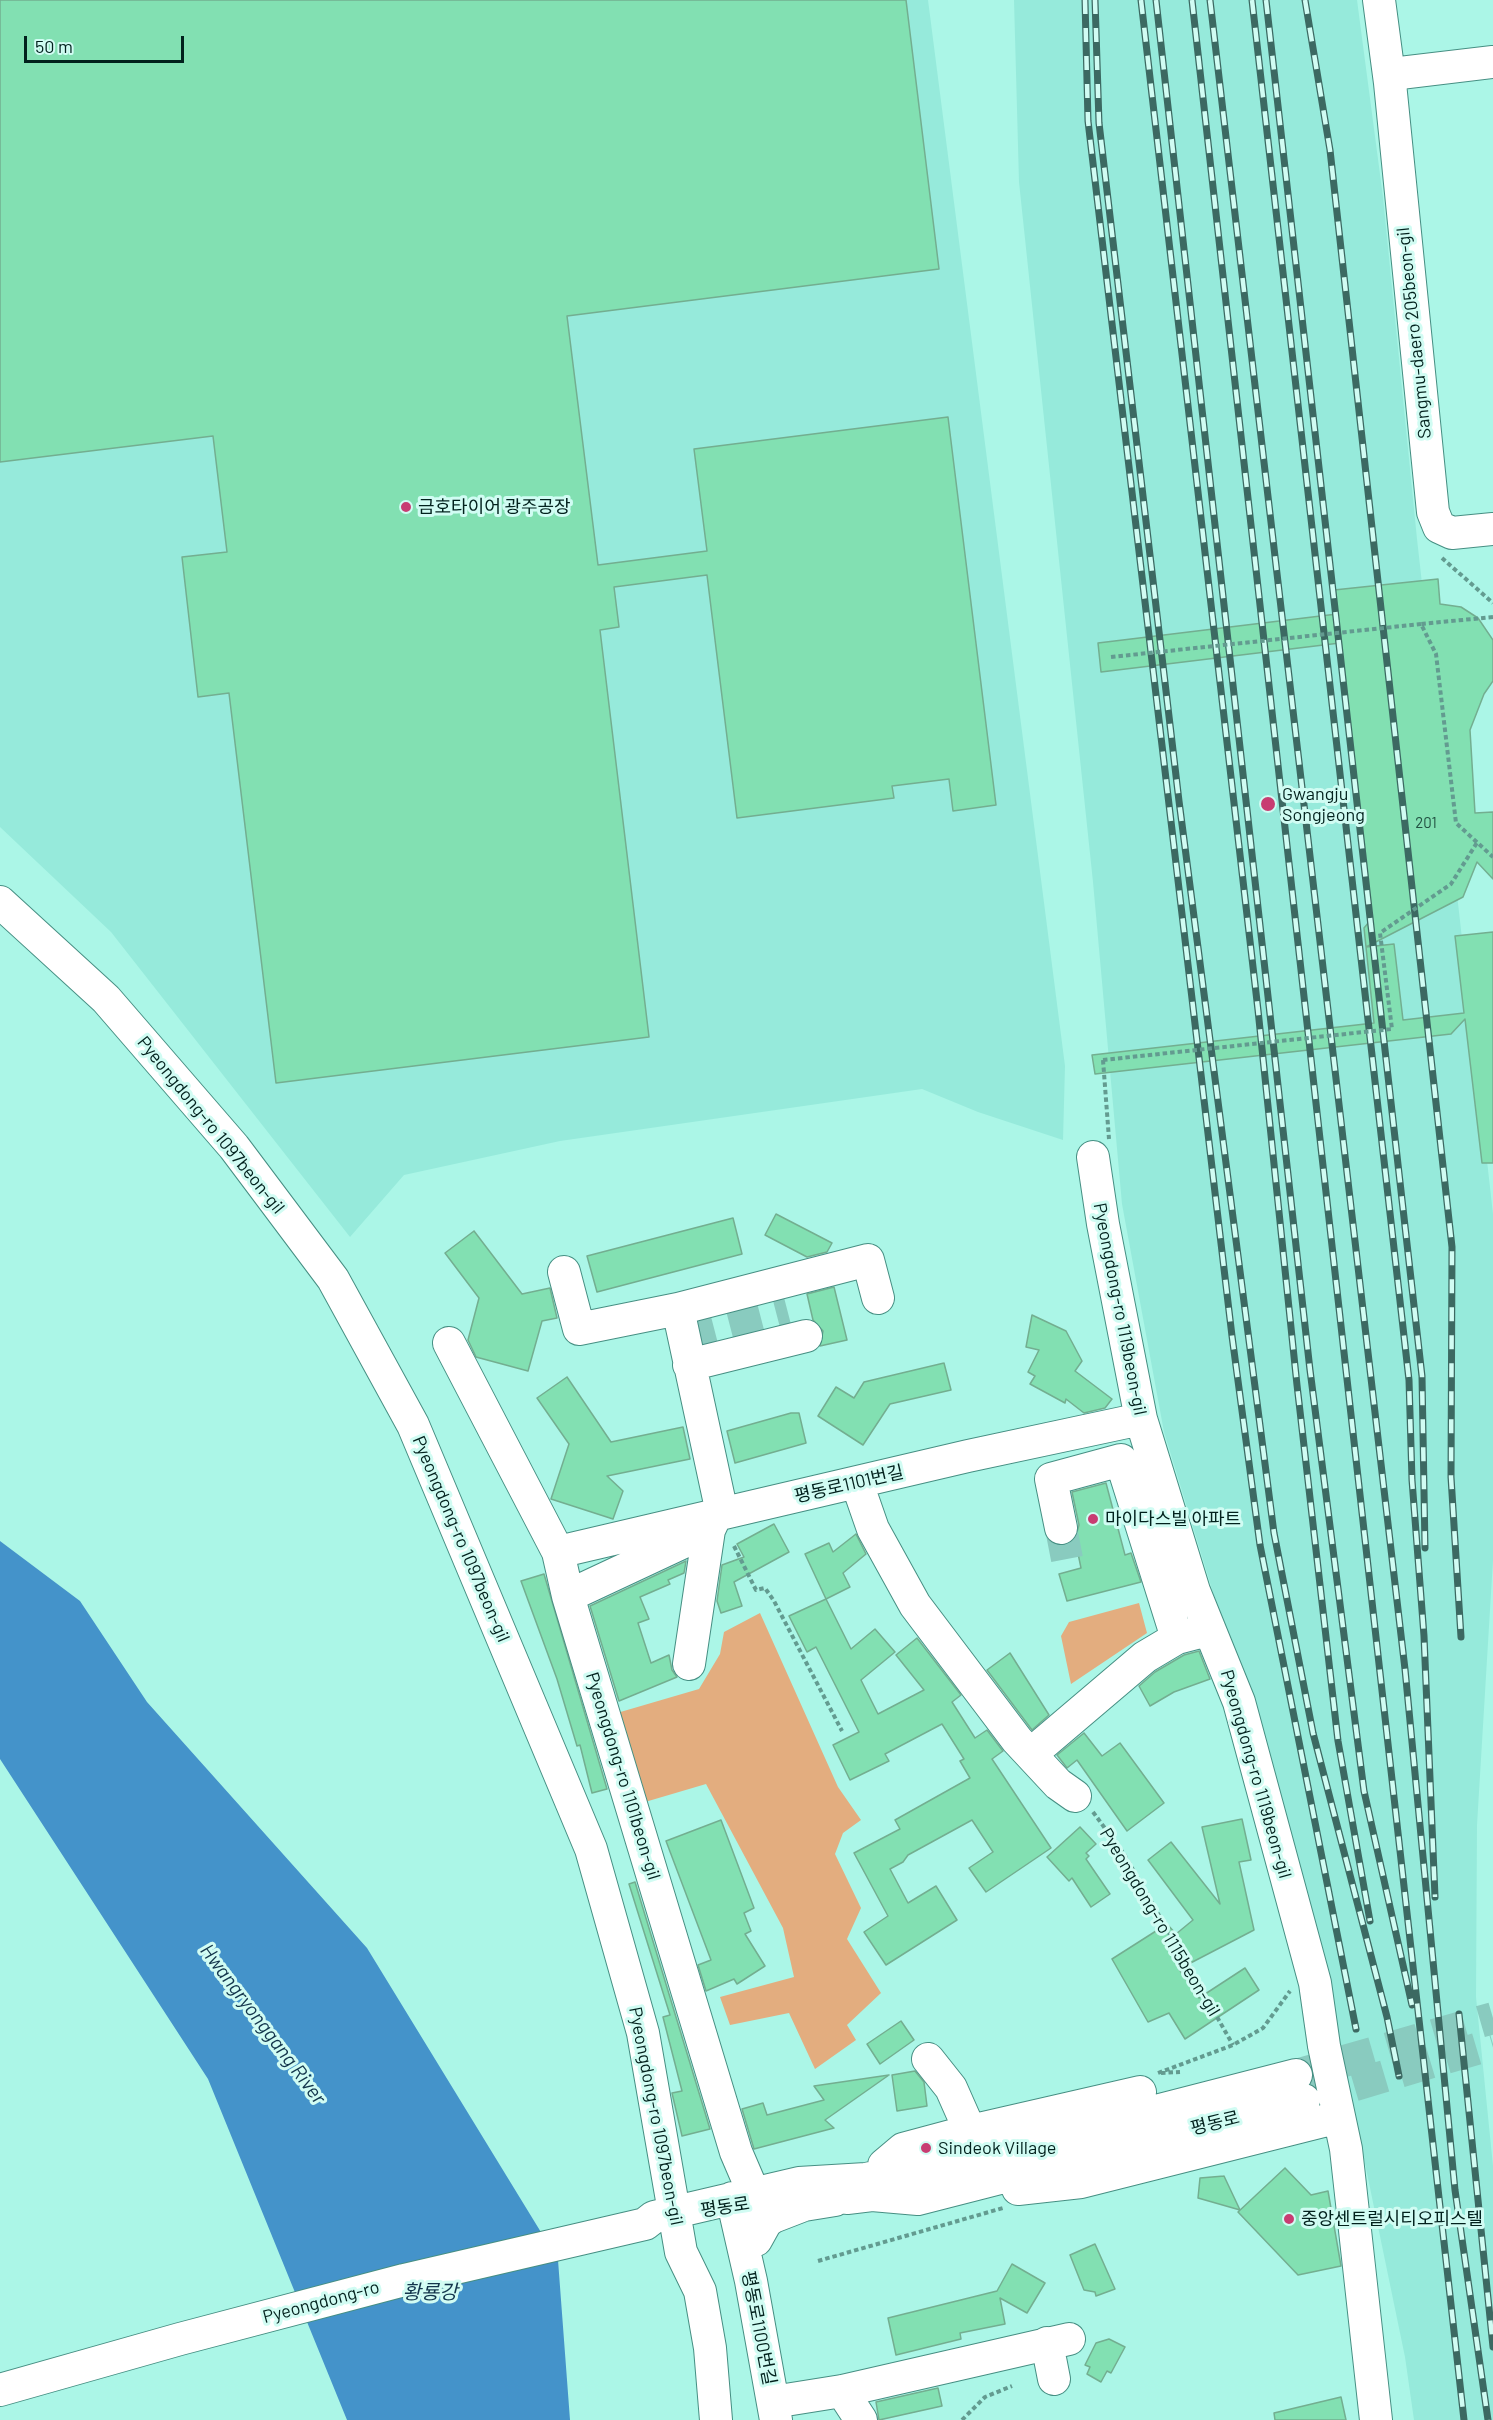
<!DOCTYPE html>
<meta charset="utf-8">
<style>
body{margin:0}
#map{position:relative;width:1493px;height:2420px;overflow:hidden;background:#abf6e7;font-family:Barlow,sans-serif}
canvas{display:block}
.scale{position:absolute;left:24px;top:36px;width:160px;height:27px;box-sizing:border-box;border:3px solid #02211d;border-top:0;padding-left:8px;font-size:18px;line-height:21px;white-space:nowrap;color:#02211d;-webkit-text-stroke:4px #d1fcf3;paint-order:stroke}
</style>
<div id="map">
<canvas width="1493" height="2420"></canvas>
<div class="scale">50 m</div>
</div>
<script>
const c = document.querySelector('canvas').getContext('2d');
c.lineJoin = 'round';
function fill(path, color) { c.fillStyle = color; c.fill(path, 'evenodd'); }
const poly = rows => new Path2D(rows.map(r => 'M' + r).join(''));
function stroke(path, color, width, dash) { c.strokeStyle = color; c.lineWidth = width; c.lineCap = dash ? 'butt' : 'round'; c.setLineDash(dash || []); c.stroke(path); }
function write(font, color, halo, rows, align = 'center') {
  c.font = font + ' Barlow,"Noto Sans KR",sans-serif'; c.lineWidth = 6; c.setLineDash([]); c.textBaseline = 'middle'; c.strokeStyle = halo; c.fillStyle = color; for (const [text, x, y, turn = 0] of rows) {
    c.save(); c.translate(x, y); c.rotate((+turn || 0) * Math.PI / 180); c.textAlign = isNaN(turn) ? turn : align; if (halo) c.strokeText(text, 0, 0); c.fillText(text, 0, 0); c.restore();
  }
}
const built = poly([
 [0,0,928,0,1065,1066,1063,1140,978,1112,922,1089,560,1141,404,1175,350,1237,111,932,0,827],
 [1014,0,1357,0,1383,197,1417,539,1493,1214,1493,1560,1477,1825,1476,1997,1493,2166,1493,2420,1414,2420,1405,2357,1339,2038,1305,1894,1164,1432,1122,1204,1093,882,1019,182]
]);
const green = poly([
 [1139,1603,1147,1633,1071,1684,1061,1636,1069,1622],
 [760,1613,838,1787,861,1820,843,1833,835,1854,861,1908,847,1939,881,1993,847,2025,856,2040,815,2069,789,2013,730,2025,720,1997,794,1977,783,1928,706,1784,645,1802,617,1713,699,1689,720,1654,724,1632]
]);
const water = poly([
 [0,1541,80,1601,147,1702,367,1948,558,2260,570,2420,347,2420,208,2079,0,1759]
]);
const building = poly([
 [0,0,906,0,939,269,567,316,598,565,707,551,694,449,948,417,996,805,953,811,949,779,892,786,894,798,737,818,707,575,614,587,619,627,600,630,649,1037,276,1083,229,693,198,697,182,557,227,552,213,436,0,462,0,0],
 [1438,579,1440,604,1461,607,1478,618,1493,640,1493,681,1484,694,1470,730,1475,813,1493,812,1493,879,1477,862,1463,897,1366,947,1364,928,1369,922,1340,643,1101,672,1098,643,1337,614,1334,590,1438,579],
 [1493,932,1493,1163,1482,1163,1465,1019,1451,1034,1095,1074,1092,1055,1374,1023,1366,947,1394,944,1403,1020,1464,1013,1455,936,1493,932],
 [776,1214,832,1243,827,1252,807,1257,765,1235,776,1214],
 [733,1218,742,1254,597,1292,587,1256,733,1218],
 [474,1231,522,1294,550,1288,557,1318,542,1321,528,1371,476,1357,468,1340,479,1298,445,1253,474,1231],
 [834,1287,847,1340,820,1346,823,1331,813,1320,807,1294,834,1287],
 [1032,1315,1066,1331,1082,1361,1075,1371,1112,1399,1105,1408,1084,1413,1066,1399,1065,1403,1030,1384,1035,1376,1028,1372,1039,1350,1026,1347,1032,1315],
 [944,1363,951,1390,890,1404,863,1445,818,1416,836,1387,854,1398,864,1382,944,1363],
 [567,1377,611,1442,683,1427,690,1459,607,1476,623,1491,613,1519,551,1499,569,1444,537,1398,567,1377],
 [791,1413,799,1413,806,1443,735,1463,727,1431,791,1413],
 [1106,1483,1125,1555,1131,1553,1141,1582,1067,1601,1059,1574,1081,1568,1075,1539,1079,1525,1072,1492,1106,1483],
 [774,1524,789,1552,734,1582,742,1606,721,1613,717,1601,722,1565,744,1557,737,1544,774,1524],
 [856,1534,866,1554,843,1573,850,1587,826,1599,805,1554,829,1543,833,1552,856,1534],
 [686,1561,684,1573,668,1580,670,1584,640,1597,649,1619,638,1623,651,1663,669,1655,672,1670,677,1677,619,1701,590,1606,686,1561],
 [544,1574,607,1789,592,1793,580,1745,577,1746,557,1679,521,1581,544,1574],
 [826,1599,851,1649,875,1629,895,1652,861,1680,878,1714,924,1690,896,1655,917,1638,961,1695,952,1702,975,1738,987,1730,1003,1751,992,1759,1051,1848,986,1892,969,1868,993,1852,972,1820,908,1855,903,1862,890,1869,908,1903,936,1886,957,1920,886,1965,864,1932,888,1916,854,1853,900,1829,895,1820,970,1778,960,1761,964,1759,942,1724,885,1754,889,1761,850,1780,833,1745,859,1732,816,1647,807,1652,789,1616,826,1599],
 [1199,1651,1210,1679,1174,1692,1150,1706,1139,1686,1155,1672,1184,1655,1199,1651],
 [1010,1653,1049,1715,1032,1730,987,1670,1010,1653],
 [1084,1733,1102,1756,1120,1743,1164,1803,1127,1831,1077,1760,1067,1768,1057,1755,1084,1733],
 [1242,1819,1251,1860,1239,1862,1254,1930,1179,1969,1199,1998,1245,1968,1259,1990,1185,2039,1169,2013,1148,2022,1112,1959,1167,1924,1176,1934,1193,1920,1148,1860,1171,1842,1220,1904,1202,1827,1242,1819],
 [721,1820,754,1908,744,1913,751,1931,745,1934,765,1966,737,1984,734,1979,706,1991,698,1965,711,1960,666,1841,721,1820],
 [1080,1827,1096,1844,1086,1853,1089,1856,1086,1859,1110,1894,1091,1907,1072,1878,1069,1881,1047,1857,1080,1827],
 [635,1882,710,2129,682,2136,672,2093,682,2091,663,2017,670,2015,629,1884,635,1882],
 [901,2021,914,2040,880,2064,867,2044,901,2021],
 [915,2071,924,2082,927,2106,897,2111,892,2075,915,2071],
 [889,2075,825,2120,834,2128,754,2149,742,2109,763,2103,767,2115,824,2100,814,2086,889,2075],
 [1285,2168,1311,2195,1328,2191,1341,2266,1298,2275,1238,2212,1285,2168],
 [1224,2176,1240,2210,1198,2198,1200,2178,1224,2176],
 [1095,2244,1115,2289,1096,2296,1095,2292,1084,2290,1070,2255,1095,2244],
 [1012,2264,1045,2283,1027,2313,1000,2298,1005,2324,960,2333,961,2339,896,2355,888,2318,997,2291,1012,2264],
 [1109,2339,1125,2347,1111,2373,1107,2371,1101,2382,1087,2374,1090,2367,1085,2365,1096,2343,1109,2339],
 [938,2388,942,2406,879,2420,876,2402,938,2388],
 [1341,2397,1346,2420,1275,2420,1274,2413,1341,2397]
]);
const minorTunnel = poly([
 [683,1336,787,1309],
 [1061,1528,1067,1559],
 [1296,2075,1493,2018],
 [1308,2099,1493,2044]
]);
const path = poly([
 [1442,558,1493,603],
 [1493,617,1421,624,1436,654,1456,823,1493,857],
 [1103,1060,1109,1139],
 [734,1546,756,1590,765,1588,774,1601,842,1731],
 [1093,1812,1124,1854,1233,2045],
 [1158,2073,1233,2045,1263,2028,1290,1991],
 [1161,2073,1180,2072],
 [818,2261,1003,2208],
 [962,2420,985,2397,1012,2386]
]);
const minor = poly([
 [1379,0,1390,83,1433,512,1439,527,1452,533,1493,529],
 [1390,83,1400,73,1493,62],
 [0,902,106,999,234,1147,333,1279,413,1425,591,1849,643,2033,681,2252,700,2291,710,2348,716,2420],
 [1093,1157,1103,1224,1141,1419,1194,1591,1239,1702,1315,1983,1324,2046,1346,2149,1376,2420],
 [564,1272,579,1329,678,1309,722,1513],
 [678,1309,868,1260,878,1298],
 [449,1343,558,1552,568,1596,736,2152,766,2222],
 [689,1365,806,1336],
 [857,1483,873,1529,915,1605,1017,1740,1058,1784,1075,1796],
 [1061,1528,1051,1479,1121,1460,1177,1638],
 [558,1552,968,1456,1141,1419],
 [568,1596,709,1530],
 [689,1664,709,1530,716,1515],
 [1032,1753,1145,1657,1177,1638,1196,1633],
 [928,2059,951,2088,970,2131],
 [884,2165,903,2149,970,2131,1140,2092],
 [1018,2189,1081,2182,1339,2117],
 [732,2198,751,2281,776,2420],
 [847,2198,872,2195,918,2199,1304,2100],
 [756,2240,766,2222,773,2217,804,2205,835,2200],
 [1047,2343,1054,2379],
 [0,2390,180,2339,404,2280,645,2224,654,2217,799,2183,866,2179,1020,2146,1296,2075],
 [842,2391,861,2420],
 [773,2402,842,2391,1069,2339]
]);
const rail = poly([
 [1085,0,1088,121,1232,1336,1260,1545,1356,2029],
 [1095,0,1099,123,1179,801,1274,1533,1313,1733,1387,2017,1399,2076],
 [1141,0,1258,1010,1297,1385,1338,1741,1370,1921],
 [1156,0,1310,1370,1364,1791,1412,2005],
 [1192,0,1464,2420],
 [1210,0,1405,1669,1455,2190,1488,2420],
 [1252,0,1409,1380,1412,1480,1424,1636,1435,1897],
 [1266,0,1422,1376,1425,1548],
 [1305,0,1330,150,1452,1247,1451,1477,1461,1637],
 [1459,2014,1493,2347]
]);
const pathBridge = poly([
 [1111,657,1421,624],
 [1103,1060,1392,1029,1380,933,1451,884,1478,841]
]);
const markers = [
 [406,507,6,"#c83d72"],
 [1268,804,8,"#c83d72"],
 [1093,1519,6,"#c83d72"],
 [926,2148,6,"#c83d72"],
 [1289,2219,6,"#c83d72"]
];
const numberNames = [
 ["201",1426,823]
];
const streetNames = [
 ["Sangmu-daero 205beon-gil",1414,333,-96],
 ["Pyeongdong-ro 1097beon-gil",211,1125,51],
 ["Pyeongdong-ro 1119beon-gil",1120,1309,79],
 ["평동로1101번길",849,1484,-13],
 ["Pyeongdong-ro 1097beon-gil",461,1539,67],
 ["Pyeongdong-ro 1119beon-gil",1256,1774,74],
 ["Pyeongdong-ro 1101beon-gil",623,1776,73],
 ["Pyeongdong-ro 1115beon-gil",1160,1922,59],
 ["Pyeongdong-ro 1097beon-gil",656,2116,79],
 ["평동로",1215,2123,-14],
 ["평동로",725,2207,-9],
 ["Pyeongdong-ro",321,2302,-15],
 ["평동로1100번길",759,2328,79]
];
const poiNames = [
 ["금호타이어 광주공장",418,507],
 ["Gwangju",1282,794],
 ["Songjeong",1282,815],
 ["마이다스빌 아파트",1105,1519],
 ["Sindeok Village",938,2148],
 ["중앙센트럴시티오피스텔",1301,2219]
];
const waterNames = [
 ["Hwangryonggang River",263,2024,53],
 ["황룡강",430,2292]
];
fill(built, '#96eadb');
fill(green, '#e3ad7f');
fill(water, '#4493ca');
fill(building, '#82e0b2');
stroke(building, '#73ae90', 1.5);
stroke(minorTunnel, '#89cbbf', 32, [32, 16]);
stroke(minor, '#468f83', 34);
stroke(path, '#639b90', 4, [4.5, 3]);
stroke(minor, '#fff', 32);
stroke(rail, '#3c6962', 7);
stroke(rail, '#d1fcf3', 4.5, [14]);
stroke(pathBridge, '#639b90', 4, [4.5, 3]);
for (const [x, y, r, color] of markers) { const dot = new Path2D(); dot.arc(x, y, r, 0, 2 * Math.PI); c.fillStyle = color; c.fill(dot); stroke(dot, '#d1fcf3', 2); }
write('15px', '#225142', null, numberNames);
write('18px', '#02211d', '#d1fcf3', streetNames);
write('18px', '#02211d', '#d1fcf3', poiNames, 'left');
write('italic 20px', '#12344b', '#d1fcf3', waterNames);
</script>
